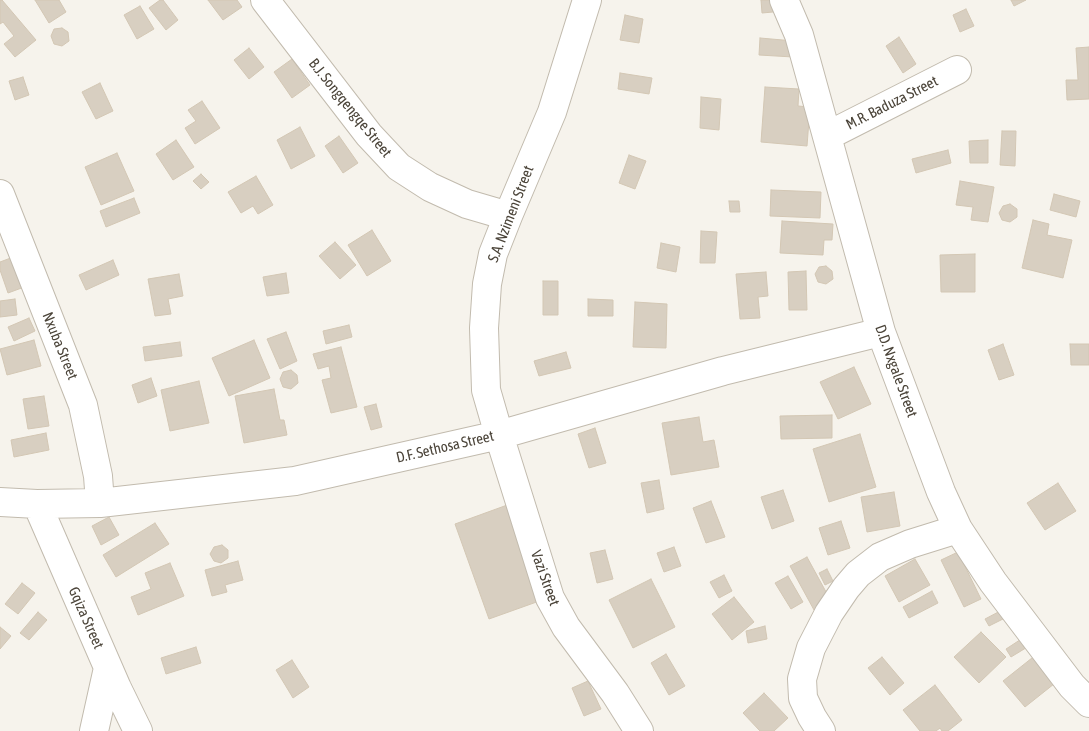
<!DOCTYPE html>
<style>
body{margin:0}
canvas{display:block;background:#f6f3ec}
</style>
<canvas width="1089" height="731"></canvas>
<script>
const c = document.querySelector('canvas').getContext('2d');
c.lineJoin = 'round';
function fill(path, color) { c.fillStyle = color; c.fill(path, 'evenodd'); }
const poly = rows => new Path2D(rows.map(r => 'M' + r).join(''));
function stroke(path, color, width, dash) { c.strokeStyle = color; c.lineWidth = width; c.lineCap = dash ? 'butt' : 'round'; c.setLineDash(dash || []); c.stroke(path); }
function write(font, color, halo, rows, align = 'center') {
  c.font = font + ' "Asap Condensed",sans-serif'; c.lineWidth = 4; c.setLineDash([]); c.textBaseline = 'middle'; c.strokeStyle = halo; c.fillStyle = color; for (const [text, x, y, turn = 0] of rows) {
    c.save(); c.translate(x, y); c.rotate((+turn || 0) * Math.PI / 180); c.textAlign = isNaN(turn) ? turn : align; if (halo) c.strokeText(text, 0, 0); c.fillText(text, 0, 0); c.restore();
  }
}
const building = poly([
 [0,0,2,0,36,40,15,57,4,44,14,36,3,22,0,24,0,0],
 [35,0,59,0,66,12,49,23,35,0],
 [160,0,163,0,178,20,166,30,149,8,160,0],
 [208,0,237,0,242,7,223,20,208,0],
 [761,0,772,0,773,12,762,13,761,0],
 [1011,0,1026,0,1014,6,1011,0],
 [140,6,154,29,137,39,124,15,140,6],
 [966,9,974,26,960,32,953,15,966,9],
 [625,15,643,19,639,43,620,40,625,15],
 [62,28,68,32,69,41,62,46,54,44,51,36,54,29,62,28],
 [899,37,916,64,903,73,886,46,899,37],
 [760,38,794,41,793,57,759,55,760,38],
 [1089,47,1089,99,1067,100,1066,80,1078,80,1076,48,1089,47],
 [249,48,264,67,249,79,234,60,249,48],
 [292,59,310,85,292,98,274,72,292,59],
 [620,73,652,78,649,94,618,89,620,73],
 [23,77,29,95,15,100,9,81,23,77],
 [100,83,113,111,96,119,82,92,100,83],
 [765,87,799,89,798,106,810,107,807,146,761,142,765,87],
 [701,97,721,99,719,130,700,128,701,97],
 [202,101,220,128,195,144,185,128,196,121,188,110,202,101],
 [300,127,315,156,291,169,277,140,300,127],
 [1002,131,1016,131,1015,166,1000,165,1002,131],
 [339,136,358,163,343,173,325,146,339,136],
 [176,140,194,167,173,180,156,154,176,140],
 [988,140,988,163,970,163,969,141,988,140],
 [948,150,951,163,916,173,912,159,948,150],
 [117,153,134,191,101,205,85,167,117,153],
 [629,155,646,161,635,189,619,183,629,155],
 [201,174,209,182,201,189,193,181,201,174],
 [256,176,273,205,258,214,253,206,241,213,228,192,256,176],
 [960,181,994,187,988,222,971,220,973,207,956,205,960,181],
 [771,190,821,192,820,218,770,216,771,190],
 [1054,194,1080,201,1076,217,1050,210,1054,194],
 [134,198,140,213,106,227,100,211,134,198],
 [729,201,739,201,740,212,730,212,729,201],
 [1010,204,1017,209,1017,217,1010,222,1002,220,999,213,1003,206,1010,204],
 [1033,220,1049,224,1047,235,1072,240,1063,278,1022,268,1033,220],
 [782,221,833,224,832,240,824,240,823,255,780,253,782,221],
 [372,230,391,261,367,276,348,245,372,230],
 [701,231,717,232,715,263,700,263,701,231],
 [335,242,356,265,340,279,319,256,335,242],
 [661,243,680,247,676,272,657,268,661,243],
 [975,254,975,292,941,292,940,255,975,254],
 [16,256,27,286,8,293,0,270,0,262,16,256],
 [113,260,119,275,86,290,79,275,113,260],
 [826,266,832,271,833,279,826,284,818,282,815,274,819,267,826,266],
 [806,271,807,310,789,310,788,272,806,271],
 [766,272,768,296,758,297,760,318,740,319,736,274,766,272],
 [286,273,289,293,267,296,263,277,286,273],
 [179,274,183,296,168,299,171,314,155,316,148,279,179,274],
 [543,281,558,281,558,315,543,315,543,281],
 [15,299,17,315,0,317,0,301,15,299],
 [588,299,613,300,613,316,588,316,588,299],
 [635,302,667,304,666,348,633,347,635,302],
 [29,318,35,331,14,341,8,327,29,318],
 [349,325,352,337,326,344,323,331,349,325],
 [286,332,297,361,280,369,267,339,286,332],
 [34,340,41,366,7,375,0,349,34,340],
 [254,340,270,378,229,396,212,358,254,340],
 [180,342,182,356,145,361,143,347,180,342],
 [1003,344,1014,375,999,380,988,350,1003,344],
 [1070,344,1089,344,1089,365,1071,365,1070,344],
 [341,347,357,407,331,413,322,380,331,378,329,366,318,369,313,354,341,347],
 [566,352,571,368,539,376,534,361,566,352],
 [854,367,871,404,838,419,820,382,854,367],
 [291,370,297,375,298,383,291,389,283,387,280,379,283,372,291,370],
 [151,378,157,396,138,403,132,385,151,378],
 [199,381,209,423,170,431,161,390,199,381],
 [274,389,280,420,284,420,287,435,244,443,235,396,274,389],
 [44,396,49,426,28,429,23,399,44,396],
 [376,404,382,427,371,430,364,407,376,404],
 [832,415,832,438,781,439,780,416,832,415],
 [699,417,703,442,714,440,719,467,671,475,662,423,699,417],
 [595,428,606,463,589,468,578,434,595,428],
 [46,433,49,450,14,457,11,440,46,433],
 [860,434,876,487,829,502,813,449,860,434],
 [659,480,664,509,647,513,641,483,659,480],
 [1058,483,1076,511,1045,530,1027,503,1058,483],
 [783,490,794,521,772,529,761,497,783,490],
 [894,492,900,526,867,532,861,497,894,492],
 [711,501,725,537,706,543,693,508,711,501],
 [510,504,545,599,489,619,455,524,510,504],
 [109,517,119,535,101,545,92,526,109,517],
 [841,521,850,548,828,555,819,528,841,521],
 [155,523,169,544,116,577,103,555,155,523],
 [222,545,228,550,228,558,221,563,214,561,210,554,214,547,222,545],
 [674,547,681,566,664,572,657,553,674,547],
 [605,550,613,579,597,583,590,553,605,550],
 [958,552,981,599,964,607,941,560,958,552],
 [807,557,831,601,814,610,790,566,807,557],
 [915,559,930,585,899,602,885,576,915,559],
 [238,561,243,580,225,585,227,592,212,596,205,570,238,561],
 [170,563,184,596,138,615,131,597,151,589,145,573,170,563],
 [827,569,833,581,825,585,819,573,827,569],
 [724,575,732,591,719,598,710,582,724,575],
 [788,576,803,602,791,609,775,583,788,576],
 [651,579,675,627,633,648,609,600,651,579],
 [22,583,35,593,18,614,5,604,22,583],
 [932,591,938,603,909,618,903,607,932,591],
 [734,597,754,622,732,640,712,614,734,597],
 [1004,609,1007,617,989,626,985,619,1004,609],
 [38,612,47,620,29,640,20,633,38,612],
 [765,626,767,639,748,643,746,631,765,626],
 [0,627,11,636,0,649,0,627],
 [981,632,1006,657,979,683,954,657,981,632],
 [1029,634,1034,643,1011,657,1006,649,1029,634],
 [196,647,201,663,166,674,161,658,196,647],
 [666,654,685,686,669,695,651,663,666,654],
 [1037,654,1059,680,1025,707,1003,681,1037,654],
 [882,657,904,683,890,695,868,668,882,657],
 [292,660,309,687,293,698,276,670,292,660],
 [588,681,601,709,584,716,572,688,588,681],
 [935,685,962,720,948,731,942,731,940,728,936,731,920,731,903,710,935,685],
 [764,693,788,718,774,731,760,731,743,713,764,693]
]);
const minor = poly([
 [265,0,369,135,399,167,430,187,467,204,508,216],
 [587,0,552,112,508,216,493,254,487,284,484,328,486,390,499,435,550,598,566,627,615,693,639,731],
 [784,0,799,35,881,332,941,492,958,529,993,582,1072,686,1089,703],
 [827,136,957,70],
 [0,194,83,405,98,476,100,503],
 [0,502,37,504,100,503,295,481,499,435,723,371,881,332],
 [37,504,117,688,138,731],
 [94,731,108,668],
 [821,731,812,717,803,698,802,679,811,648,829,613,846,588,858,574,880,557,910,544,958,529]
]);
const streetNames = [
 ["M.R. Baduza Street",892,103,-27],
 ["B.J. Songqengqe Street",350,108,51],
 ["S.A. Nzimeni Street",511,214,-69],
 ["Nxuba Street",60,346,68],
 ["D.D. Nxgale Street",896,371,70],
 ["D.F. Sethosa Street",445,447,-13],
 ["Vazi Street",545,578,70],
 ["Gqiza Street",86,618,66]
];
fill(building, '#d8cfc1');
stroke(building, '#d3c7b4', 1);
stroke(minor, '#c2bbae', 30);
stroke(minor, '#fff', 28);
write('15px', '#4b4439', '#fff', streetNames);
</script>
